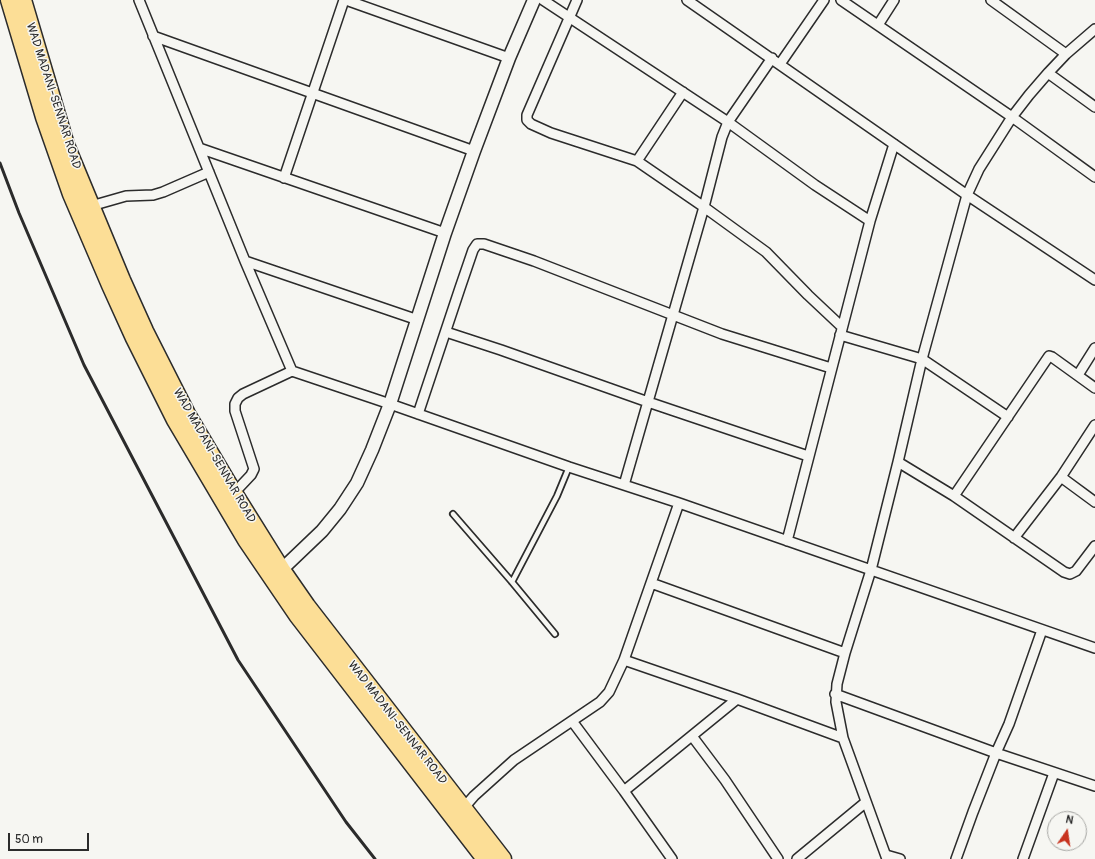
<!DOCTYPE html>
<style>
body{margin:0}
#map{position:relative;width:1095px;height:859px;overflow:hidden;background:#f6f6f2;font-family:Pangolin,sans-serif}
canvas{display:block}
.north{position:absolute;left:1047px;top:811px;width:40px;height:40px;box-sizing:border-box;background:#f6f6f2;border:1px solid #a5a5a2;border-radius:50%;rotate:13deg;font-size:11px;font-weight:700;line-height:16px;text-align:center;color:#2b2b2b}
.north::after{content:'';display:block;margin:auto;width:14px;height:18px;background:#c8321e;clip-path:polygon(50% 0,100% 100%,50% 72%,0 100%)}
.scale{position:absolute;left:8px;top:833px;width:81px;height:18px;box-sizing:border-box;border:2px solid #2b2b2b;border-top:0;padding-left:5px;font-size:12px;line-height:14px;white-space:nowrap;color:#2b2b2b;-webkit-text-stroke:3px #f6f6f2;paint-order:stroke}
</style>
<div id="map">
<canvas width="1095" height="859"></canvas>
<div class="north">N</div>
<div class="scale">50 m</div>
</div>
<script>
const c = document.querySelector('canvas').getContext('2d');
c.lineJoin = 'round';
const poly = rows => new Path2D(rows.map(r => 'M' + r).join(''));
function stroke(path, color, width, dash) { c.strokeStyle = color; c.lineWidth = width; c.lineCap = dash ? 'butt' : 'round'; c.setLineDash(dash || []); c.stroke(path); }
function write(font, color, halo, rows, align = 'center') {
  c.font = font + ' Pangolin,sans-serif'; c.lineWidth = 3; c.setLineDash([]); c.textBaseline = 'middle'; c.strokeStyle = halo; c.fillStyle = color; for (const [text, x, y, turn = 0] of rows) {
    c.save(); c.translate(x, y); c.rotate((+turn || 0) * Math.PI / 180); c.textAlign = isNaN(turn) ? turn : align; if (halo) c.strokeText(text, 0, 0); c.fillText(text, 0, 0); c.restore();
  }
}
const lane = poly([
 [453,514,512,582,555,634],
 [512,582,557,496,569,467]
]);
const street = poly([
 [139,0,245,261,292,371],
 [346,0,509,58],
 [543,0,728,122,815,185,870,221],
 [577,0,527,115,527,120,531,124,551,133,637,161,704,207,766,252,808,295,842,327],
 [687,0,967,195,1095,280],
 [841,0,1012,117,1095,177],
 [991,0,1066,54],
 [878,25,894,0],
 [153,36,474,151],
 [780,64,824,0],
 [1048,73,1095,107],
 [199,148,445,233],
 [637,161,683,92],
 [284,178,344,0],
 [91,206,126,196,153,195,163,192,209,172],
 [245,261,418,320],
 [446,332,501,350,648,402,808,456],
 [840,335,922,359,1008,417],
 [1078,375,1095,348],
 [418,414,460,288,473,250,477,244,484,244,534,261,722,334,831,368],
 [898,462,954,496,1064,572,1070,574,1076,571,1095,546],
 [1061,477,1095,502],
 [624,485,704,207,722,137,728,122,772,58],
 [234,493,251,475,254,469,235,411,235,404,238,398,243,394,292,371,390,404,569,467,679,503,1095,648],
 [954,496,1049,356,1052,357,1095,388],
 [1014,538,1061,477,1095,425],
 [787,541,870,221,894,144],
 [651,583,845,653],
 [624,660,737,699,843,738],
 [835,694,996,753,1095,786],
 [572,721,624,791,672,859],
 [692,736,725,780,778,859],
 [624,791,737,699],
 [461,811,474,796,514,760,600,702,609,692,624,660,679,503],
 [886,855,900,859],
 [797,859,866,802],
 [887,859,843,738,836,702,837,684,845,653,871,570,898,462,922,359,967,195,979,169,1012,117,1029,95,1048,73,1066,54,1095,29],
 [956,859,973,812,996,753,1009,724,1042,630],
 [1023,859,1054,773]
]);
const secondary = poly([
 [277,574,322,531,340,509,357,483,372,450,390,404,445,233,474,151,509,58,534,0]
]);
const highway = poly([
 [9,0,44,117,71,194,110,285,134,338,175,420,246,540,297,615,485,859],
 [23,0,66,145,122,280,145,331,187,414,234,493,282,570,307,606,503,859]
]);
const rail = poly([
 [0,163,19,213,84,365,238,660,346,822,375,859]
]);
const streetNames = [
 ["WAD MADANI-SENNAR ROAD",53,96,72],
 ["WAD MADANI-SENNAR ROAD",214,456,60],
 ["WAD MADANI-SENNAR ROAD",397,723,52]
];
stroke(lane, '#2b2b2b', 8);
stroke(street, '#2b2b2b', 12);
stroke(secondary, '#2b2b2b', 15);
stroke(highway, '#2b2b2b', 19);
stroke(lane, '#f6f6f2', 4.5);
stroke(street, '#f6f6f2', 9);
stroke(secondary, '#f6f6f2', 12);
stroke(highway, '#fcde96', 16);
stroke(rail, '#2b2b2b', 3);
write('12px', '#2b2b2b', '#f6f6f2', streetNames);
</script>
